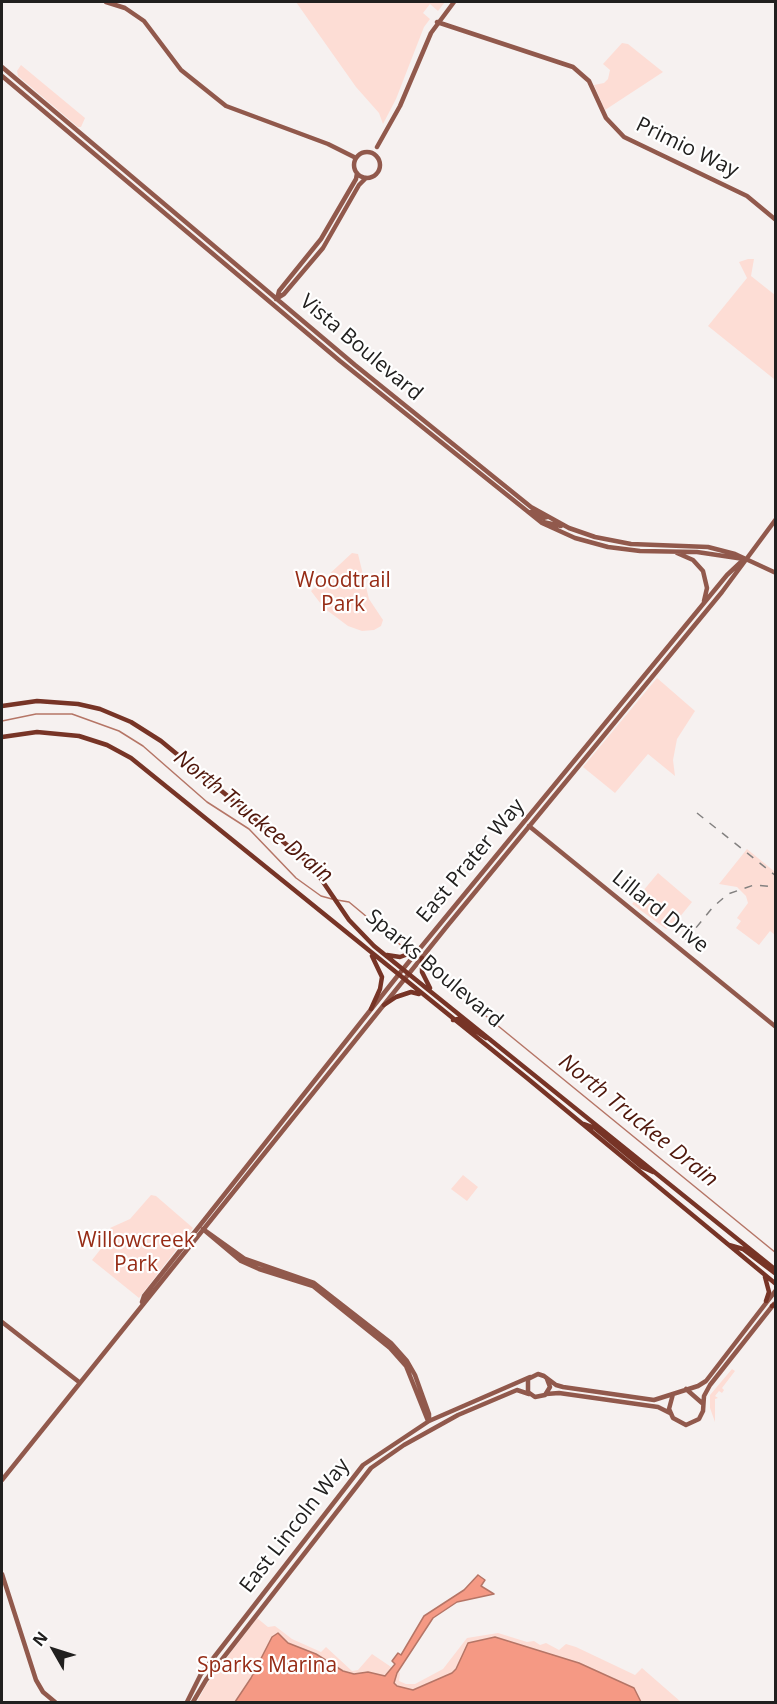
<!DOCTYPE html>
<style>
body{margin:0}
#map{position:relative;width:777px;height:1704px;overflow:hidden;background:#f6f1f0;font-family:"Open Sans",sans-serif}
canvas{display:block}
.frame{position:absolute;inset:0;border:3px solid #21201f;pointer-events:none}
.north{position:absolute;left:24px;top:1620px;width:60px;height:60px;-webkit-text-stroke:4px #fff;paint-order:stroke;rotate:309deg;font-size:16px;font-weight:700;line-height:24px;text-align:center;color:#21201f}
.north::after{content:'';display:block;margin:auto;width:21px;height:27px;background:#21201f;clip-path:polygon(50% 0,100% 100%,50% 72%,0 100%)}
</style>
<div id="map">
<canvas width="777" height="1704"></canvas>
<div class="frame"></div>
<div class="north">N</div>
</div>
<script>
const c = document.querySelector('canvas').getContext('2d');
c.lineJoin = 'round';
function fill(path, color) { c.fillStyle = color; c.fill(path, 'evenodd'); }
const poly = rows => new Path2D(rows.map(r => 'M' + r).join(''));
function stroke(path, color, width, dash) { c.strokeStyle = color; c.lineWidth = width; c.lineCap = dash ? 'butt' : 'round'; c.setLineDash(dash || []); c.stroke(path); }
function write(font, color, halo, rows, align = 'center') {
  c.font = font + ' "Open Sans",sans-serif'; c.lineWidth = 4.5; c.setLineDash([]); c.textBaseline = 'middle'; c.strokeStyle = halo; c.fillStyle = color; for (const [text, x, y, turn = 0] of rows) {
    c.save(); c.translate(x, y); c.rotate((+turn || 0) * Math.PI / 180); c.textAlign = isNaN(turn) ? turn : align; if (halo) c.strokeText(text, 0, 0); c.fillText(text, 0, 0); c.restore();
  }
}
const green = poly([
 [296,2,445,2,438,11,430,4,423,13,430,19,424,27,396,99,383,124,379,113,356,87],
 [622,43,628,44,663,72,605,110,594,85,604,83,608,79,610,70,603,64],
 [21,65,85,118,81,127,78,127,18,76,17,71],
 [748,259,754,259,751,276,775,295,774,379,708,326,747,278,739,262],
 [352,553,358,554,369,599,383,620,381,626,374,630,362,631,348,626,324,608,311,591],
 [657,678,695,711,677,739,673,760,675,776,648,754,615,793,583,767],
 [747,849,775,872,775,935,770,931,759,945,736,928,741,921,737,918,748,903,746,896,737,887,719,884],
 [658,873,692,902,674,924,666,929,632,904],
 [463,1175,478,1187,467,1201,451,1189],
 [151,1195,156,1196,193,1228,139,1298,92,1260,111,1236,110,1228,130,1219],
 [732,1369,735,1371,722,1388,724,1390,722,1393,719,1391,715,1396,718,1398,715,1399,715,1422,710,1408,710,1395],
 [257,1618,268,1627,275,1626,292,1639,321,1652,326,1647,352,1671,358,1670,372,1654,400,1673,399,1681,406,1684,415,1684,443,1669,467,1638,498,1633,527,1642,534,1641,540,1645,546,1643,559,1650,566,1644,576,1647,635,1675,642,1668,681,1702,197,1702,206,1685]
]);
const water = poly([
 [478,1575,485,1580,481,1586,494,1594,457,1602,433,1618,397,1673,394,1683,397,1686,413,1690,452,1673,456,1669,468,1643,495,1637,579,1663,634,1688,641,1702,235,1702,251,1678,272,1637,278,1633,288,1643,316,1654,343,1671,354,1674,368,1672,385,1676,395,1664,392,1661,398,1653,401,1655,424,1616,464,1590,478,1575]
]);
const stream = poly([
 [2,721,36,714,72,714,119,731,143,746,207,802,249,829,296,878,321,896,332,899],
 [337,900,349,902,409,952],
 [426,967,776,1253]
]);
const secondary = poly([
 [106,2,125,8,144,21,181,70,226,106,328,144,356,158],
 [437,22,573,67,589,81,606,118,624,137,747,196,776,220],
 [2,67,355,365,531,507,569,528,595,537,631,544,708,547,735,554,776,573],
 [2,76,340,361,542,523,575,538,608,547,640,551,697,552,744,559],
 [377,147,400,106,431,33,454,2],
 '354 165a13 13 0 1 1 26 0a13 13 0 1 1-26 0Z',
 [276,299,284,294,323,248,359,185,366,178],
 [277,299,279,291,321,239,356,179,357,173],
 [531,512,543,518,547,517],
 [543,522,561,526],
 [677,553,693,560,703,571,707,588,704,601],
 [529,826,776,1027],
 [203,1229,245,1259,314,1283,391,1343,407,1361,415,1375,429,1414,429,1421],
 [204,1230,241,1261,259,1269,313,1286,390,1348,406,1366,428,1421],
 [142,1302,144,1296,403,969,727,575,742,561],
 [2,1322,79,1382],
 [547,1379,550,1387,545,1395,535,1397,528,1392,528,1379,538,1374,544,1376,556,1385,563,1387,654,1400,698,1386,706,1381,776,1290],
 [686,1389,702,1403],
 [546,1394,559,1393,658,1407,670,1413],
 [673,1394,669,1409,673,1418,686,1425,699,1419,703,1411,704,1396,710,1385,774,1304],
 [2,1480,448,925,722,592,776,519],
 [2,1574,36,1680,43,1692,55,1702],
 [187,1702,201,1674,363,1465,429,1421,530,1377],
 [193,1702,206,1680,371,1468,404,1445,458,1415,517,1390,529,1394]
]);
const primary = poly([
 [2,706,37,701,78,704,100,709,131,722,161,741,304,859,321,879,349,920,374,946,776,1270],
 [2,737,37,732,79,736,107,745,131,758,527,1078,776,1284],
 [387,955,400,957,419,950],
 [422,958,422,972,430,988],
 [384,1005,396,997,411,992,419,994],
 [371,1009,380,989,382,977,372,956],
 [453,1020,458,1019,486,1038],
 [584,1124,595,1128,642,1167,653,1172],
 [729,1245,743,1249,776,1274],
 [765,1277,769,1292,766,1301],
 [772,1306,776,1304]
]);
const rail = poly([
 [697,813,776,876],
 [686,940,713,907,728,894,754,885,776,887]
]);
const streetNames = [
 ["Primio Way",687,148,26],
 ["Vista Boulevard",361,348,40],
 ["East Prater Way",471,861,-50],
 ["Lillard Drive",660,912,39],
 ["Sparks Boulevard",434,969,40],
 ["East Lincoln Way",295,1526,-52]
];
const parkNames = [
 ["Woodtrail",343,581],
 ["Park",343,605],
 ["Willowcreek",136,1241],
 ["Park",136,1265],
 ["Sparks Marina",267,1666]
];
const waterNames = [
 ["North Truckee Drain",253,817,39],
 ["North Truckee Drain",638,1121,39]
];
fill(green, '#fdddd5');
fill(water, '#f59984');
stroke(water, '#b57566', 1.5);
stroke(stream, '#b57566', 1.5);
stroke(secondary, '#91594c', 4.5);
stroke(primary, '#773426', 4.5);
stroke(rail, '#838180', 1.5, [8, 8]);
write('21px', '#21201f', '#fff', streetNames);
write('21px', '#962c16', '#fff', parkNames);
write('italic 22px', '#50180c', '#fff', waterNames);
</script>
